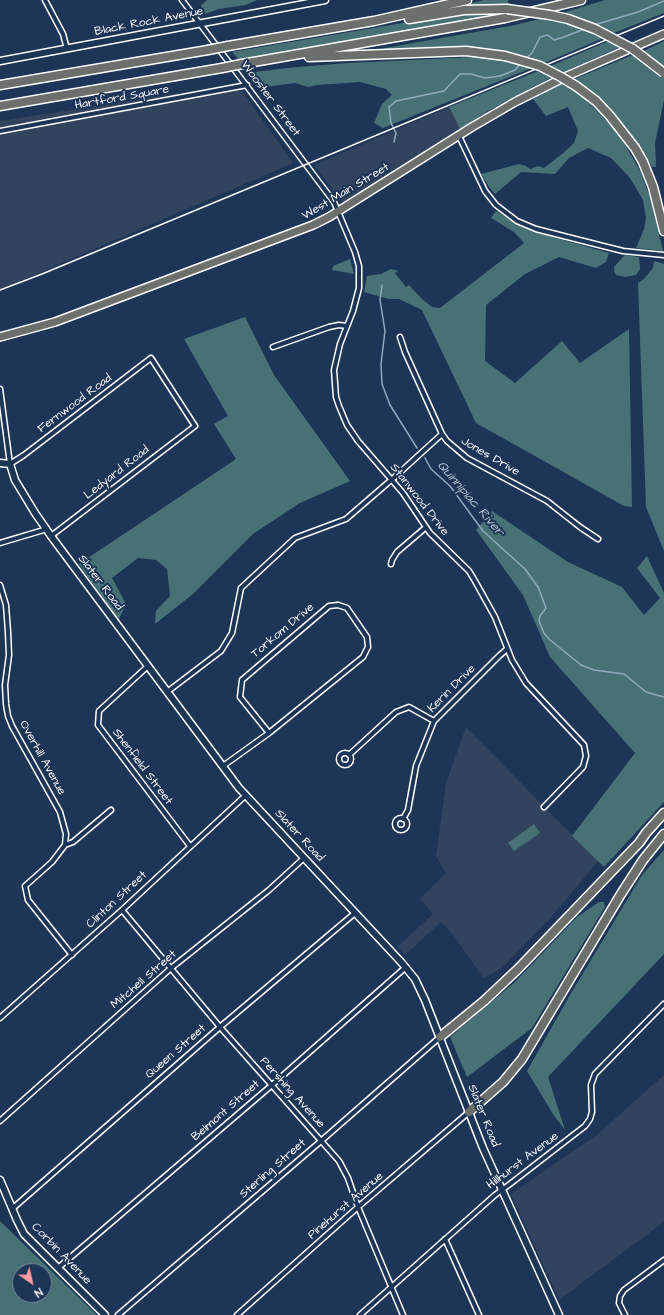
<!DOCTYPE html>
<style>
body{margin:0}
#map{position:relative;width:664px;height:1315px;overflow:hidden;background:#1d3557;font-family:"Architects Daughter",sans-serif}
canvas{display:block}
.north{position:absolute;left:12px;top:1263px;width:40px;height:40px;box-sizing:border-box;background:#1d3557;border:1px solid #77869a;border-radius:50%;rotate:146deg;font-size:11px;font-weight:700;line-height:16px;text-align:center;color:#fff}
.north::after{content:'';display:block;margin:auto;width:14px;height:18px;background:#ff9aa2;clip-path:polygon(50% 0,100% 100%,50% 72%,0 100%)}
</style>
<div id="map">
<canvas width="664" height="1315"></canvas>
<div class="north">N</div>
</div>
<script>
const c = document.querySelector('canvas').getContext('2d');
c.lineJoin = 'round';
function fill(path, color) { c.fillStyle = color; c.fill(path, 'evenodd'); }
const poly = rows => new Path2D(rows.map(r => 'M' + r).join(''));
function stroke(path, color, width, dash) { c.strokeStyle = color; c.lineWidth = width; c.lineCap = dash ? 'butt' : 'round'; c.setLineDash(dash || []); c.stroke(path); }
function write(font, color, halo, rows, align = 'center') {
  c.font = font + ' "Architects Daughter",sans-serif'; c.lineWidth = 4; c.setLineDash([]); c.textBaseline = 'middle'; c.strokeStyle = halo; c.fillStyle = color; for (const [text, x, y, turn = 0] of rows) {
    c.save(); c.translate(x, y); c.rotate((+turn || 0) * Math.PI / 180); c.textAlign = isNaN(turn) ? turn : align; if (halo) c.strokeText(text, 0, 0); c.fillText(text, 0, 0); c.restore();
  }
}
const built = poly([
 [237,84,293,163,0,290,0,121],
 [449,107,460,129,345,201,341,201,314,165],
 [466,727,572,835,641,781,612,845,551,917,501,969,483,978,454,936,441,922,405,955,397,947,433,914,420,899,446,873,436,856,446,783],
 [664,1075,664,1222,559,1300,511,1194,598,1134]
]);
const green = poly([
 [207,0,257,0,246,5,219,9,205,14,202,12,201,5],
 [484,0,508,0,508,5,507,6,463,5],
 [605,0,664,0,664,13,614,33,588,22,562,13],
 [507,12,506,15,239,60,232,52,438,17,468,13],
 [548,17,569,23,606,37,542,64,525,58,383,50,385,48,515,25],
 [611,40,622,46,561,73,548,67],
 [664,41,664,67,644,51],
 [635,54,664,77,664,100,655,143,656,167,652,167,644,154,617,118,597,99,572,80],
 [473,57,504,60,532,68,383,128,374,123,382,104,392,95,386,89,360,82,317,85,308,87,295,83,258,88,246,73,297,67,348,63],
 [538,71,552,77,488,111,460,129,449,107],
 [563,83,574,90,588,102,610,124,625,144,640,171,649,194,663,251,636,248,644,229,646,218,643,200,630,178,611,158,588,148,569,158,555,174,521,172,495,194,489,187,481,174,519,164,526,166,530,169,538,166,544,168,562,154,574,143,578,131,568,107,546,116,533,99],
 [496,211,519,225,532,231,609,253,606,262,596,268,559,257,525,274,486,305,485,361,515,383,562,341,580,363,629,329,632,507,624,506,476,423,422,310,399,299,389,299,364,292,367,276,381,274,391,269,398,271,395,273,406,287,409,285,423,300,432,307,440,308,524,243,514,232,491,218],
 [625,255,639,257,640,269,636,275,625,277,616,275,614,271,614,267],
 [350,259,354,274,332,270,333,266],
 [654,261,664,264,664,551,646,507,638,283,644,279,653,268],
 [245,317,274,375,350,481,300,503,253,534,193,594,155,624,156,611,170,596,167,569,156,560,138,558,112,578,126,604,118,621,79,564,236,459,214,424,228,416,184,339],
 [492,511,568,562,622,587,644,615,660,598,637,568,647,556,664,593,664,802,604,867,572,836,635,753,550,657,523,595,476,530],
 [534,824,540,833,514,851,508,843],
 [664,850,664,954,548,1077,565,1130,553,1114,527,1071,570,995,642,875],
 [599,902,604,902,605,907,532,1028,467,1077,450,1037,515,982,577,917],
 [0,1221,4,1225,97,1315,0,1315],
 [20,1271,44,1271,44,1295,20,1295]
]);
const stream = poly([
 [594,25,638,12,664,1],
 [525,59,532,53,540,37,548,35,554,40,561,38,585,29],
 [394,142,396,133,391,123,389,107,396,101,444,91,460,74,471,74,485,78,500,76,515,70,521,63],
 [382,285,380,300,385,331,381,364,382,384,390,405,417,448],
 [425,458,431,469,450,486,483,531,525,569,538,587,546,608,540,616,539,621,544,633,549,639,581,665,594,670,624,674,646,692,664,697]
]);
const street = poly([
 [45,0,63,34,67,49],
 [182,0,334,202,355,252,359,266,359,288,353,311,340,344,334,370,336,397,339,406,347,425,358,441,403,493,430,533,469,571,475,581,495,617,512,660,526,683,584,745,586,756,583,767,544,807],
 [0,131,247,85],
 [459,136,485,191,496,205,517,221,536,229,603,246,623,251,664,255],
 [400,337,405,352,442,434,447,441,467,458,547,501,580,527,598,539],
 [273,347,329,327,339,325,347,326],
 [0,389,10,464,24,455,151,358,195,426,51,536],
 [0,543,47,529],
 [391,564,392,560,397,552,425,528],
 [0,585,6,605,8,632,9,655,5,685,6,704,8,716,12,726,60,812,66,834,65,845],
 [338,605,347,608,367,637,368,647,363,657,269,733,240,697,242,680,329,606,338,605],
 [148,666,99,711,98,725,190,846],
 [167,692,221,651,232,633,241,588,295,538,346,519,397,475,442,434],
 '339 759a6 6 0 1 1 12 0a6 6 0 1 1-12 0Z',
 [349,755,396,712,409,707,434,721],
 [223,766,269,733],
 '395 824a6 6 0 1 1 12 0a6 6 0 1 1-12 0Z',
 [403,819,408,810,416,766,434,721,499,656,507,649],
 [122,910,220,1027,339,1161,348,1178,358,1207,403,1315],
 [72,955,28,900,25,886,52,862,65,845,73,842,111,810],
 [0,1018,122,910,246,795],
 [0,1121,170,969,269,890,304,858],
 [12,1209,220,1027,355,913],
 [445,1239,479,1315],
 [58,1268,272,1085,406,967],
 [118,1315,321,1141,440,1037],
 [237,1315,358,1207,469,1112],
 [360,1315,495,1195,510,1184,585,1126,590,1119,592,1112,591,1085,595,1074,664,1004],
 [625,1315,619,1303,620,1296,624,1290,664,1260]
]);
const secondary = poly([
 [0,61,325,0],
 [0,463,10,464,15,480,35,513,51,536,239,788,401,962,415,979,425,1000,483,1148,559,1315],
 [0,1180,17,1220,24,1234,105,1315]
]);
const primary = poly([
 [0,337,55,322,313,225,329,217,472,127,515,102,567,76,664,34]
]);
const highway = poly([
 [409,19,464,10,507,9],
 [228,46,374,21,467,0],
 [309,57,466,51,505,56],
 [242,64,505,18,581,0],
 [0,85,208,50],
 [576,86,596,101,610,116,635,148,643,162,653,187,664,231],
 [0,106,222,68],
 [440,1037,484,1001,518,969,639,843,646,833,664,813],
 [469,1112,503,1082,522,1059,621,894,643,860,664,834]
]);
const rail = poly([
 [0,290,42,274,664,16]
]);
const highwayBridge = poly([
 [507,9,550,15,568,19,595,29,633,49,664,73],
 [208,50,228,46],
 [505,56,540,66,561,77,576,86],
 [222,68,242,64]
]);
const streetNames = [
 ["Black Rock Avenue",149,22,-11],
 ["Hartford Square",122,98,-10],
 ["Wooster Street",270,99,53],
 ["West Main Street",346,192,-31],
 ["Fernwood Road",75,404,-37],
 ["Jones Drive",490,457,30],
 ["Ledyard Road",117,473,-38],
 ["Stanwood Drive",419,500,52],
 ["Slater Road",100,583,53],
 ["Torkom Drive",283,631,-40],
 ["Kerin Drive",452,689,-45],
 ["Overhill Avenue",42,758,61],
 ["Shenfield Street",142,767,53],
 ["Slater Road",299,836,47],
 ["Clinton Street",117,900,-43],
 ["Mitchell Street",144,980,-41],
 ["Queen Street",176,1052,-41],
 ["Pershing Avenue",292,1093,48],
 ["Belmont Street",226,1111,-41],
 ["Slater Road",483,1116,68],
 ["Hillhurst Avenue",523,1161,-37],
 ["Sterling Street",273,1169,-41],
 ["Pinehurst Avenue",346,1206,-41],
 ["Corbin Avenue",61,1254,46]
];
const waterNames = [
 ["Quinnipiac River",470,499,49]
];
fill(built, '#32435d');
fill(green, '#487176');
stroke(stream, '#91a9bc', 1.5);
stroke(street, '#fff', 7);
stroke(secondary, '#fff', 9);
stroke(primary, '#fff', 10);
stroke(highway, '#fff', 11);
stroke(street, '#1d3557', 4);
stroke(secondary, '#1d3557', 6);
stroke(primary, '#6b706d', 7);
stroke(highway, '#6b706d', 8);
stroke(rail, '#fff', 1.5);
stroke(highwayBridge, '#fff', 11, []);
stroke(highwayBridge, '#6b706d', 8);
write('12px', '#fff', '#1d3557', streetNames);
write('italic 13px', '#b5c5d2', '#1d3557', waterNames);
</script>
